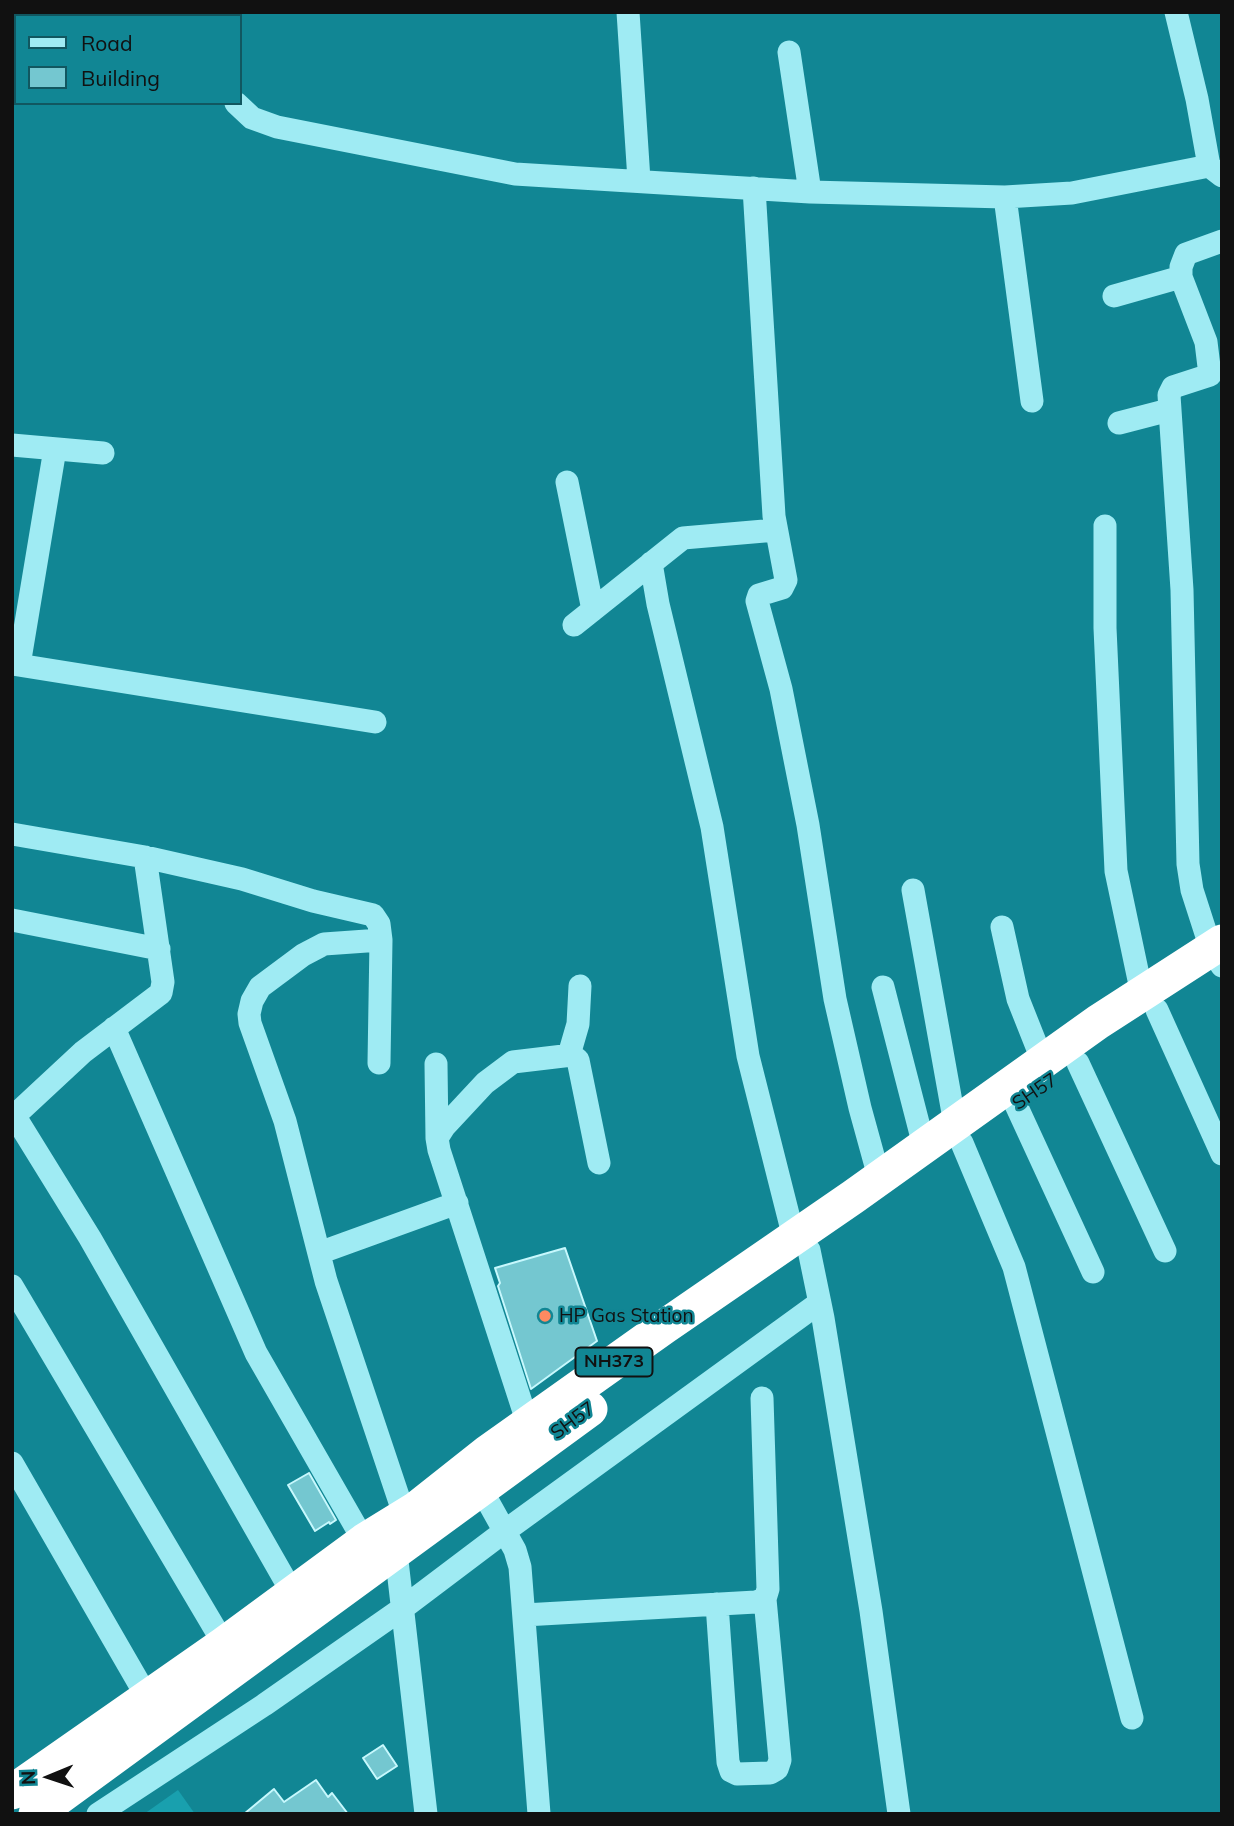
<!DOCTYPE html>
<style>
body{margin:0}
#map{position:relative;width:1234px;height:1826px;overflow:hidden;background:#118694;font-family:Mulish,sans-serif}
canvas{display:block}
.frame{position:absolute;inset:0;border:14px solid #111;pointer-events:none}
.legend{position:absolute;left:14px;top:14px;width:228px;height:91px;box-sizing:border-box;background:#118694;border:2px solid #115760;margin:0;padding:9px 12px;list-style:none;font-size:21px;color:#111}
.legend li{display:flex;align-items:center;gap:14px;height:35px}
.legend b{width:35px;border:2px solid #115760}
.north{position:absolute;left:14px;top:1742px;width:70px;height:70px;-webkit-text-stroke:5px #118694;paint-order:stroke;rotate:268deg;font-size:19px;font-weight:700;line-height:28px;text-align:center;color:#111}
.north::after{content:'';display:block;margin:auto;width:24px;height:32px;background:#111;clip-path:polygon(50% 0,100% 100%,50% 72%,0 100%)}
</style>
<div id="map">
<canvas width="1234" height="1826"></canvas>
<div class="frame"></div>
<ul class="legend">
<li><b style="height:9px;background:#9febf3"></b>Road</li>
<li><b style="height:19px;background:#74c7d0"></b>Building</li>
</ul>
<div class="north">N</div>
</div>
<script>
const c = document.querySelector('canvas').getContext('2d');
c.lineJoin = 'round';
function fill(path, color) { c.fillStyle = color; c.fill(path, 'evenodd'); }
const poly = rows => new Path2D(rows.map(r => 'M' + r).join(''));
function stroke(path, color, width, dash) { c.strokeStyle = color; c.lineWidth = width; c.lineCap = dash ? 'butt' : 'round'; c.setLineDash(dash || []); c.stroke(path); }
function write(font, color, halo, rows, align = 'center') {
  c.font = font + ' Mulish,sans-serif'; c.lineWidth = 5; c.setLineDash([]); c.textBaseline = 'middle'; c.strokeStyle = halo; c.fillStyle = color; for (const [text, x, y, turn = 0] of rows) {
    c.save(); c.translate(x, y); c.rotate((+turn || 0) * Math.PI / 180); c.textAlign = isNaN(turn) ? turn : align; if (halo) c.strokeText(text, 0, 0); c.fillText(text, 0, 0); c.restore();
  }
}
const green = poly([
 [178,1790,195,1814,144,1814]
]);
const building = poly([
 [565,1248,597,1341,531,1389,498,1286,500,1283,495,1268,565,1248],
 [309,1473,336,1520,330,1524,329,1522,315,1531,288,1485,309,1473],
 [383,1745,397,1766,377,1779,363,1758,383,1745],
 [316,1780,328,1797,332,1793,348,1814,244,1814,274,1789,284,1802,316,1780]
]);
const minor = poly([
 [65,12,68,16],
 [628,12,639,180],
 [1176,12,1197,99,1209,166],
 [213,16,213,12],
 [789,52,810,192],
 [236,103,252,118,277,127,515,174,810,192,1005,197,1072,193,1209,166,1222,176],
 [754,188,774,516,786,580,782,588,759,595,757,601,781,689,808,825,835,999,860,1108,879,1177],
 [1005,197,1032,401],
 [1222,241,1186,254,1181,267,1181,277,1206,342,1210,375,1173,387,1169,395,1182,590,1188,864,1192,890,1211,949,1222,966],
 [1114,296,1181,277],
 [1119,423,1169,410],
 [12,445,103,453],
 [567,482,593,610],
 [1105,526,1105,628,1116,871,1142,994],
 [651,563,658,604,712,827,748,1056,794,1238],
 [574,625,683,538,776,530],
 [12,664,375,722],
 [19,665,55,449],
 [12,834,145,857,242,879,313,901,373,915,379,924,381,940,379,1063],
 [913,890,955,1124],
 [12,920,159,949],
 [1002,927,1018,999,1043,1062],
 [381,940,324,944,303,955,260,987,252,1001,249,1014,250,1023,285,1121,326,1281,405,1517],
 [883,987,924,1146],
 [1157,1010,1222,1154],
 [114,1028,256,1353,364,1541],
 [569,1055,578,1024,580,986],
 [1078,1063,1165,1251],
 [436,1064,437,1138,439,1150,528,1424],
 [1016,1105,1093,1272],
 [14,1115,90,1238,293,1594],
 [12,1118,83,1052,161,993,163,982,145,857],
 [437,1138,444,1127,485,1083,513,1062,572,1055,578,1060,599,1163],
 [962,1143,1014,1267,1132,1718],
 [809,1250,823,1318,871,1611,899,1814],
 [319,1253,457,1203],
 [12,1286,224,1644],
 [12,1463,147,1697],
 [481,1489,515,1550,520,1567,539,1814],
 [396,1552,426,1814],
 [717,1604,728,1762,731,1771,737,1774,770,1773,777,1769,780,1760,765,1599],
 [524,1615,756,1602,765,1599,768,1589,762,1398],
 [98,1814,264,1705,403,1608,505,1531,819,1303]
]);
const highway = poly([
 [12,1792,224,1644,364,1541,416,1509,488,1452,664,1327,853,1197,1098,1022,1222,942],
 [36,1814,590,1409]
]);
const markers = [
 [545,1316,7,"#ff8a61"]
];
const shields = [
 [614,1362,77]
];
const shieldNames = [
 ["NH373",614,1362]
];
const streetNames = [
 ["SH57",1035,1092,-34],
 ["SH57",573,1421,-36]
];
const poiNames = [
 ["HP Gas Station",559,1316]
];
fill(green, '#19a0ae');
fill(building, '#74c7d0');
stroke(building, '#c7f8fd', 2);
stroke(minor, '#9febf3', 23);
stroke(highway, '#fff', 35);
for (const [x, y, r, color] of markers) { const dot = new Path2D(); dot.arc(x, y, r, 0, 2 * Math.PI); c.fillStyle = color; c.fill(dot); stroke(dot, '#118694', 2.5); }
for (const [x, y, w] of shields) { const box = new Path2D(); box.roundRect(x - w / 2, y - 14.5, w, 29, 5); c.fillStyle = '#118694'; c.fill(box); stroke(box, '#111', 2); }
write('bold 18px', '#111', null, shieldNames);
write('19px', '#111', '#118694', streetNames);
write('19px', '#111', '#118694', poiNames, 'left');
</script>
